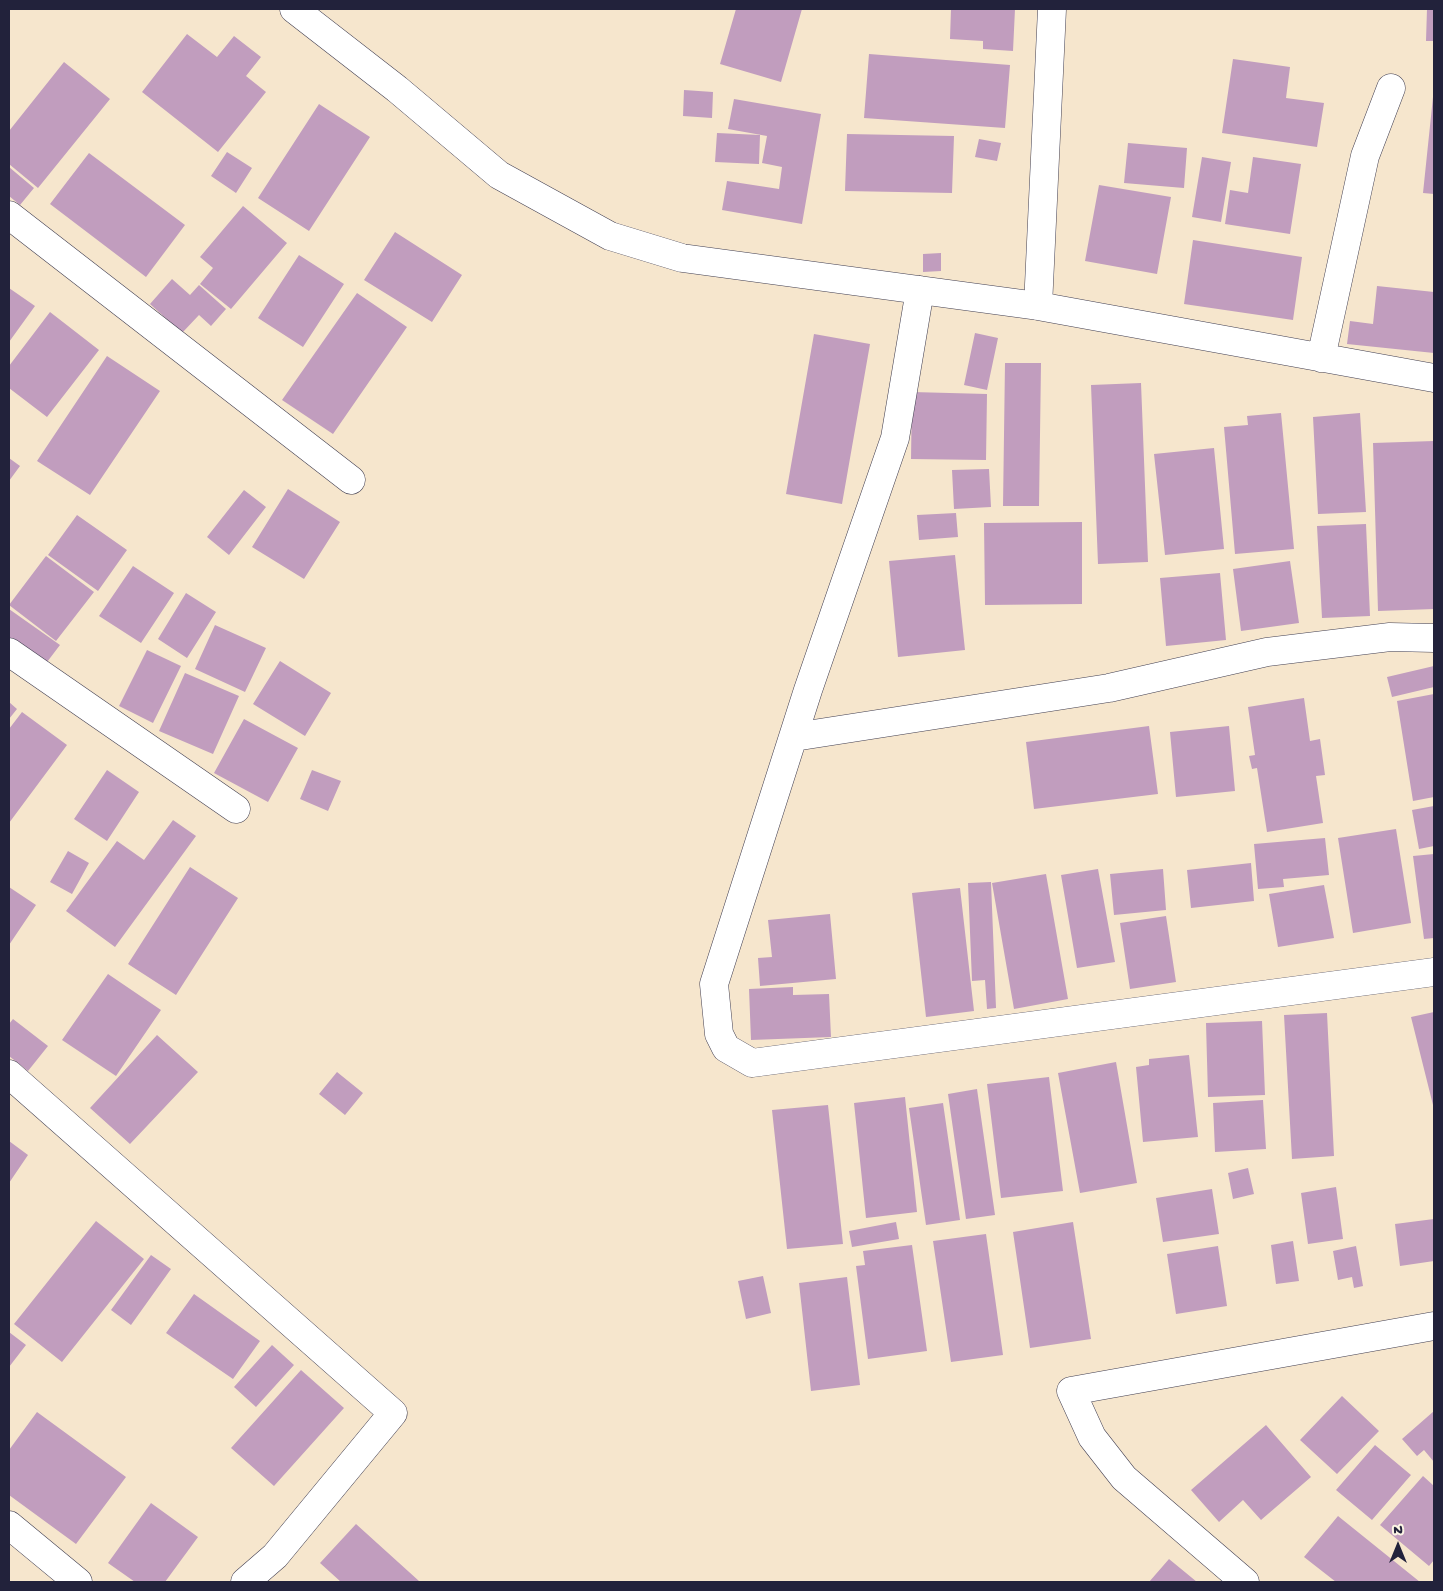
<!DOCTYPE html>
<style>
body{margin:0}
#map{position:relative;width:1443px;height:1591px;overflow:hidden;background:#f6e6cd;font-family:"Gochi Hand",sans-serif}
canvas{display:block}
.frame{position:absolute;inset:0;border:10px solid #22223b;pointer-events:none}
.north{position:absolute;left:1373px;top:1521px;width:50px;height:50px;-webkit-text-stroke:4px #fcf5e5;paint-order:stroke;rotate:0deg;font-size:14px;font-weight:700;line-height:20px;text-align:center;color:#22223b}
.north::after{content:'';display:block;margin:auto;width:18px;height:22px;background:#22223b;clip-path:polygon(50% 0,100% 100%,50% 72%,0 100%)}
</style>
<div id="map">
<canvas width="1443" height="1591"></canvas>
<div class="frame"></div>
<div class="north">N</div>
</div>
<script>
const c = document.querySelector('canvas').getContext('2d');
c.lineJoin = 'round';
function fill(path, color) { c.fillStyle = color; c.fill(path, 'evenodd'); }
const poly = rows => new Path2D(rows.map(r => 'M' + r).join(''));
function stroke(path, color, width, dash) { c.strokeStyle = color; c.lineWidth = width; c.lineCap = dash ? 'butt' : 'round'; c.setLineDash(dash || []); c.stroke(path); }
const building = poly([
 [736,9,802,9,781,82,720,64],
 [951,9,1015,9,1013,51,983,49,983,41,950,39],
 [1427,9,1434,9,1434,41,1426,41],
 [187,34,217,57,234,36,261,57,246,76,266,92,218,152,142,92],
 [869,54,1010,65,1005,128,864,118],
 [1233,59,1290,67,1286,98,1324,103,1317,147,1222,133],
 [64,62,110,99,38,188,9,164,9,131],
 [684,90,713,92,712,118,683,116],
 [1433,97,1434,97,1434,194,1423,193],
 [734,99,821,114,802,224,722,210,727,181,779,189,782,167,762,163,767,136,728,129],
 [319,104,370,137,309,231,258,198],
 [717,133,760,135,759,164,715,162],
 [847,134,954,136,952,193,845,191],
 [979,139,1001,143,997,161,975,157],
 [1128,143,1187,148,1184,188,1124,183],
 [227,152,252,168,236,193,211,176],
 [89,153,185,225,146,277,50,204],
 [1202,157,1231,162,1221,222,1192,217],
 [1253,157,1301,164,1290,234,1225,224,1230,190,1248,193],
 [9,167,34,188,20,205,9,196],
 [1099,185,1171,197,1157,274,1085,261],
 [243,206,287,243,231,309,200,284,213,268,200,257],
 [395,232,462,275,432,322,364,280],
 [1193,240,1302,257,1293,320,1184,304],
 [941,253,941,271,923,272,923,254],
 [299,255,344,284,303,347,258,318],
 [172,279,190,295,199,285,226,309,211,326,199,315,182,333,150,304],
 [1377,286,1434,292,1434,353,1347,344,1350,321,1373,324],
 [9,288,35,306,9,342],
 [357,293,407,327,333,434,282,400],
 [50,312,99,350,47,417,9,388,9,366],
 [975,333,998,338,987,390,964,385],
 [814,334,870,344,842,504,786,494],
 [107,356,160,391,90,495,37,461],
 [1005,363,1041,363,1039,506,1003,506],
 [1141,383,1148,562,1098,564,1091,385],
 [912,392,987,394,986,460,911,459],
 [1281,413,1294,549,1235,554,1224,427,1248,425,1247,416],
 [1360,413,1366,512,1318,514,1313,417],
 [1434,441,1434,609,1378,611,1373,443],
 [1214,448,1224,549,1165,555,1154,454],
 [9,458,20,466,9,481],
 [989,469,991,507,954,509,952,470],
 [288,489,340,522,304,579,252,547],
 [244,490,266,507,229,555,207,537],
 [956,513,958,537,919,540,917,515],
 [77,515,127,550,98,591,48,555],
 [1082,522,1082,604,985,605,984,523],
 [1366,524,1370,616,1322,618,1317,526],
 [955,555,965,650,898,657,889,561],
 [46,556,94,592,56,641,9,605],
 [1290,561,1299,623,1241,631,1233,569],
 [133,566,174,593,141,643,99,616],
 [1220,573,1226,640,1166,646,1160,578],
 [186,593,216,612,187,658,158,639],
 [9,609,60,645,44,666,9,640],
 [215,625,266,648,245,692,195,669],
 [147,650,181,666,153,723,119,706],
 [280,661,331,693,305,736,253,704],
 [1434,666,1434,687,1392,697,1387,677],
 [185,673,239,696,213,754,159,731],
 [1434,694,1434,797,1413,801,1397,701],
 [1304,698,1310,741,1320,739,1325,775,1316,776,1323,823,1267,832,1257,768,1252,769,1249,756,1255,755,1248,707],
 [9,702,17,709,9,719],
 [22,712,67,745,9,823,9,729],
 [244,719,298,748,268,802,214,773],
 [1149,726,1158,794,1034,809,1026,742],
 [1229,726,1235,791,1176,797,1170,732],
 [107,770,139,792,107,841,74,819],
 [312,770,341,781,328,811,300,799],
 [1434,806,1434,846,1419,849,1412,810],
 [173,820,196,836,115,947,66,911,117,841,144,860],
 [1396,829,1411,923,1353,933,1338,838],
 [1325,838,1329,875,1283,879,1284,887,1258,889,1254,844],
 [68,851,89,863,72,894,50,882],
 [1434,854,1434,938,1424,939,1413,856],
 [1251,863,1254,901,1191,908,1187,870],
 [190,867,238,898,176,995,128,964],
 [1098,869,1115,962,1077,968,1061,875],
 [1163,869,1166,910,1114,915,1110,874],
 [1046,874,1068,999,1014,1009,992,883],
 [991,882,996,1008,987,1009,985,980,972,981,968,883],
 [1324,885,1334,938,1278,947,1269,894],
 [9,887,36,905,9,945],
 [960,888,974,1011,926,1017,912,893],
 [830,914,836,979,760,986,758,958,772,957,768,920],
 [1166,916,1176,982,1130,989,1120,923],
 [108,974,161,1010,116,1076,62,1040],
 [793,987,793,995,829,994,831,1037,751,1040,749,989],
 [1434,1012,1434,1109,1411,1017],
 [1327,1013,1334,1156,1292,1159,1284,1015],
 [13,1019,48,1046,28,1071,9,1056,9,1024],
 [1262,1021,1265,1095,1208,1097,1206,1023],
 [157,1035,198,1072,130,1144,90,1108],
 [1189,1055,1198,1137,1143,1142,1136,1067,1149,1065,1149,1059],
 [1116,1062,1137,1183,1080,1193,1058,1073],
 [337,1072,363,1093,345,1115,319,1094],
 [1049,1077,1063,1191,1001,1198,987,1084],
 [977,1089,995,1215,966,1219,948,1094],
 [905,1097,917,1212,866,1218,854,1103],
 [1263,1100,1266,1149,1215,1152,1213,1103],
 [943,1103,960,1220,926,1225,909,1108],
 [828,1105,843,1244,787,1249,772,1110],
 [9,1141,28,1155,9,1183],
 [1248,1168,1254,1194,1233,1199,1228,1173],
 [1336,1187,1343,1239,1308,1244,1301,1193],
 [1212,1189,1219,1234,1163,1242,1156,1198],
 [1434,1219,1434,1261,1400,1266,1395,1224],
 [96,1221,144,1259,62,1362,14,1324],
 [896,1222,899,1239,852,1247,849,1231],
 [1073,1222,1091,1339,1030,1348,1013,1232],
 [986,1234,1003,1355,951,1362,933,1241],
 [1293,1241,1299,1281,1276,1284,1271,1245],
 [912,1245,927,1351,868,1359,856,1266,865,1265,863,1251],
 [1218,1246,1227,1306,1176,1314,1167,1254],
 [1356,1246,1363,1286,1354,1288,1352,1277,1338,1280,1333,1251],
 [151,1255,171,1269,131,1325,111,1310],
 [763,1276,771,1313,746,1319,738,1281],
 [847,1277,860,1385,811,1391,799,1283],
 [194,1294,260,1341,233,1379,166,1333],
 [9,1332,26,1345,9,1367],
 [272,1345,294,1365,256,1407,234,1387],
 [301,1370,344,1408,274,1486,231,1448],
 [1342,1396,1379,1431,1337,1474,1300,1440],
 [1434,1411,1434,1462,1424,1450,1417,1456,1402,1439],
 [37,1412,126,1477,76,1544,9,1495,9,1450],
 [1266,1425,1311,1477,1261,1520,1243,1500,1219,1522,1191,1490],
 [1375,1445,1411,1475,1372,1520,1336,1490],
 [1423,1476,1434,1486,1434,1560,1429,1566,1380,1525],
 [151,1503,198,1537,165,1582,135,1582,108,1563],
 [1338,1516,1420,1582,1336,1582,1304,1557],
 [356,1524,419,1581,418,1582,341,1582,320,1563],
 [1169,1559,1197,1582,1149,1582]
]);
const street = poly([
 [294,9,397,89,499,175,610,236,682,258,1038,306,1434,378],
 [9,215,351,480],
 [920,290,895,438,808,690,714,984,719,1034,726,1048,752,1063,1434,972],
 [1038,306,1052,9],
 [1321,358,1365,156,1391,88],
 [9,652,236,809],
 [794,737,1109,688,1267,652,1390,637,1434,638],
 [9,1074,393,1413,275,1556,245,1582],
 [9,1525,78,1582],
 [1245,1582,1124,1478,1092,1437,1071,1391,1434,1326]
]);
fill(building, '#c19dbe');
stroke(street, '#423f51', 29);
stroke(street, '#fff', 28);
</script>
